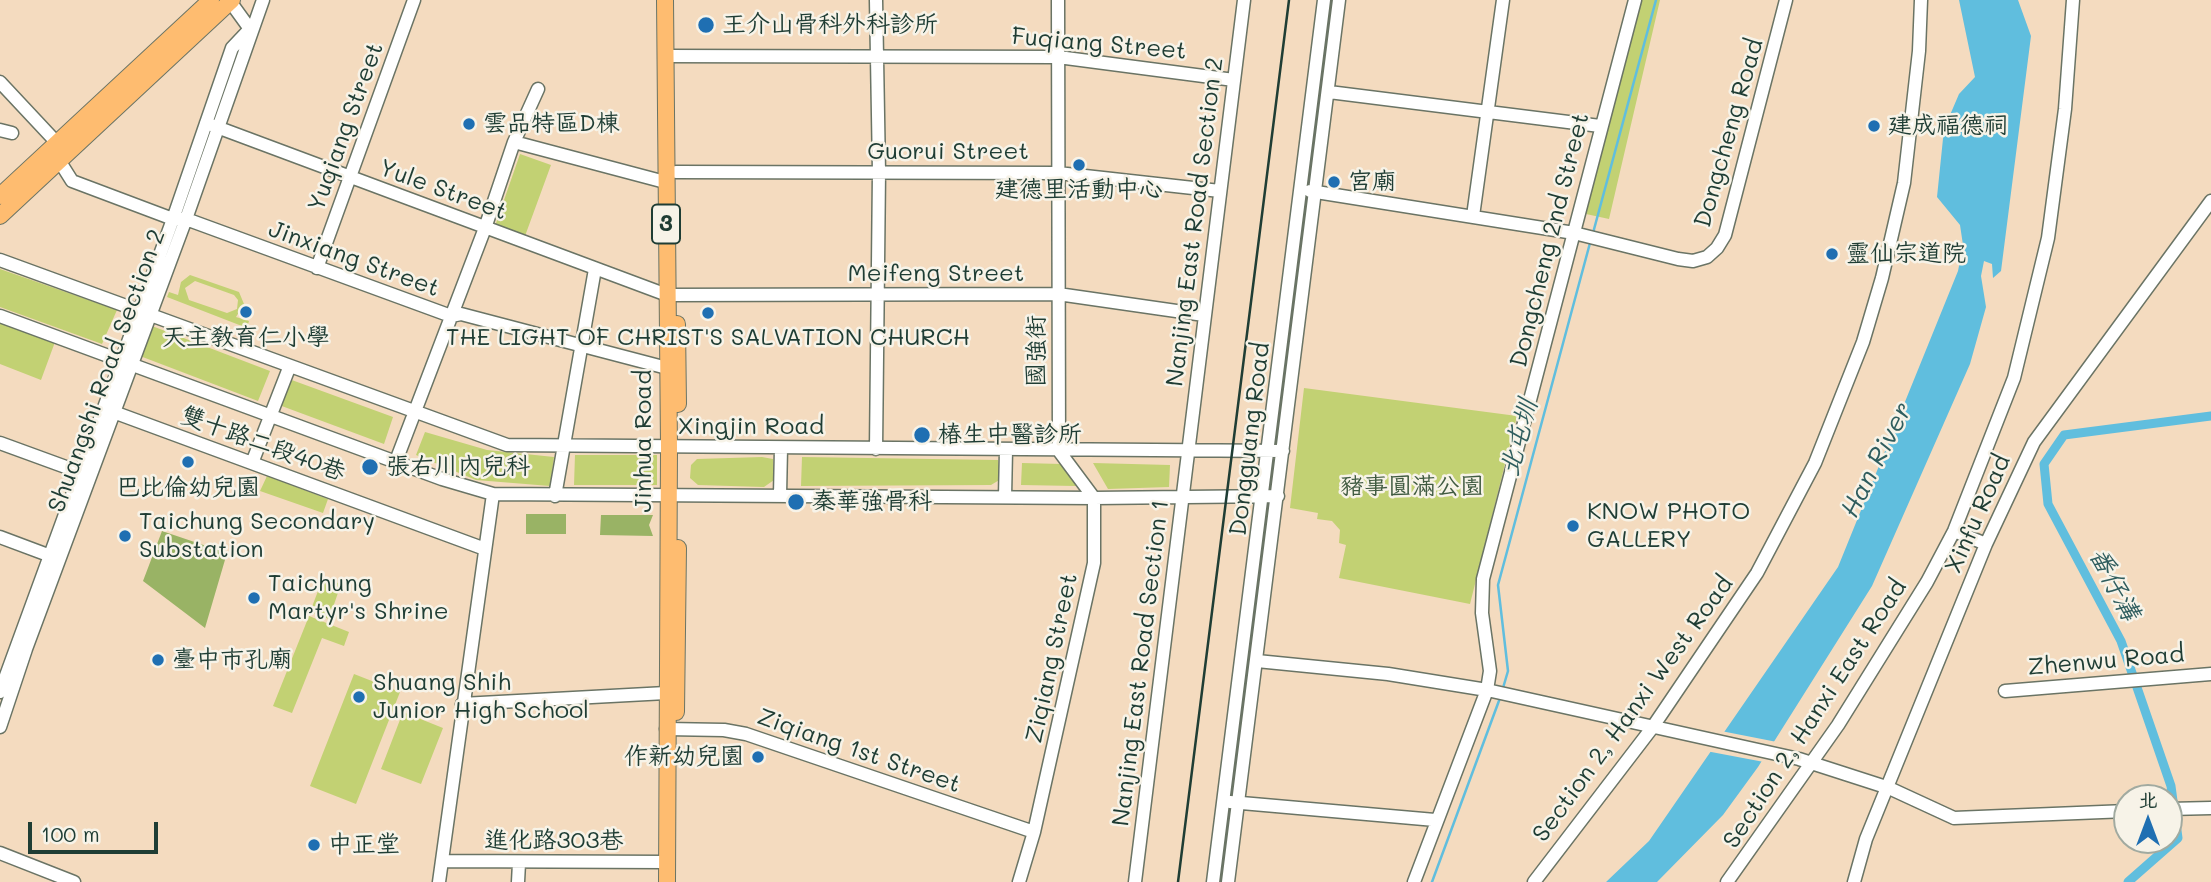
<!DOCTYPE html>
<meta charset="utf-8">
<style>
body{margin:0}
#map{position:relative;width:2211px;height:882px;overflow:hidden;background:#f4dbbf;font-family:Mali,"LXGW WenKai TC",sans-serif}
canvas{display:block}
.north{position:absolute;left:2113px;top:784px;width:70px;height:70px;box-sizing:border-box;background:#f7f3e8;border:2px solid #a1aaa0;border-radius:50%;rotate:0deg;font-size:19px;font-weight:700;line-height:28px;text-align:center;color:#1f3d34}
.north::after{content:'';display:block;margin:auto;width:24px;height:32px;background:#1f6fb2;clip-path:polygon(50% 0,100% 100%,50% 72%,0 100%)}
.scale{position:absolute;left:28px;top:822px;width:130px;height:32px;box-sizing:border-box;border:4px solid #1f3d34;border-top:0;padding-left:9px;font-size:21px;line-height:24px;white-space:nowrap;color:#1f3d34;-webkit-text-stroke:5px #f7f3e8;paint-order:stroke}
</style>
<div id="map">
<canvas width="2211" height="882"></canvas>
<div class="north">北</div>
<div class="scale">100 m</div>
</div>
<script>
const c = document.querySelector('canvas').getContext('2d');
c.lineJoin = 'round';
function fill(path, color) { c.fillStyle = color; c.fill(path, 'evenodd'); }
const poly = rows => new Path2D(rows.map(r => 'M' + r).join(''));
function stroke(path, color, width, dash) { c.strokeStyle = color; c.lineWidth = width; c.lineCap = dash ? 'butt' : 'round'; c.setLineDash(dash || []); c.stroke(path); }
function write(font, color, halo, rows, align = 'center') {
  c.font = font + ' Mali,"LXGW WenKai TC",sans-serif'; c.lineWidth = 5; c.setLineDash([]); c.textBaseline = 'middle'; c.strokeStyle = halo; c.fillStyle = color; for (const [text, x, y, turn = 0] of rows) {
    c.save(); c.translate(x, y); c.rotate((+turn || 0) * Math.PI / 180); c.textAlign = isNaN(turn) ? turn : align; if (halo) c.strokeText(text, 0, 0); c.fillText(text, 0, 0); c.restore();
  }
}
const green = poly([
 [1640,0,1660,0,1609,219,1586,214],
 [520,154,551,165,525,236,495,226],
 [0,269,117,310,102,344,0,307],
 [190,275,239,292,244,304,236,317,249,321,247,328,167,297,169,292,178,295,181,282],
 [195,281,234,295,238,300,237,309,227,313,189,300,185,288],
 [0,321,55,342,41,380,0,364],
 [152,326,270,371,258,401,140,356],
 [289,379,393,417,384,444,279,405],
 [1304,388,1517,416,1470,604,1339,578,1346,545,1339,543,1340,530,1332,521,1317,519,1318,513,1290,508],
 [425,432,487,450,554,457,550,486,476,480,416,455],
 [575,455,657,455,657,485,574,485],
 [762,457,773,459,774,480,764,487,698,485,690,478,691,465,697,459],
 [802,457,998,460,1001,479,991,485,801,486],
 [1022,463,1062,464,1076,486,1021,485],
 [1093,463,1170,465,1169,487,1108,489],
 [267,476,328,499,323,513,260,491],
 [323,578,341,584,329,619,310,612],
 [309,616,349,632,344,646,322,638,292,713,273,706],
 [354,674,400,692,356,804,310,786],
 [403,712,443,728,421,784,381,769]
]);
const forest = poly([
 [526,514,566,514,566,534,526,534],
 [601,515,653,515,649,525,653,536,600,535],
 [162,531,227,553,205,628,143,581]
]);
const water = poly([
 [1959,0,2018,0,2031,36,2001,271,1993,278,1992,264,1984,261,1981,276,1986,307,1970,364,1872,586,1758,767,1723,815,1657,882,1606,882,1649,841,1838,567,1958,271,1963,245,1960,225,1937,197,1944,129,1959,94,1975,77]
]);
const pier = poly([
 [1721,731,1777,742,1764,762,1706,751]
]);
const stream = poly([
 [1593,233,1656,0],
 [1503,688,1508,671,1498,585,1590,243],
 [1432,882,1500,698]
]);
const canal = poly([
 [2128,882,2178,838,2171,786,2121,641,2048,504,2044,464,2064,435,2211,416]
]);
const minor = poly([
 [876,0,879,172,876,449],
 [665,56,1058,57,1234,80],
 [0,82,58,144,60,162,72,181,173,219,186,219,451,316,461,314,667,368],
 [1329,92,1600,126],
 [206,123,667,295,1058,294,1204,315],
 [0,130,12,133],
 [514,142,665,182],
 [676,172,1058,173,1220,191],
 [1310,191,1574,233,1678,259,1693,261,1707,257,1717,248,1725,235,1786,0],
 [1473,216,1503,0],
 [0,260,507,445,1283,451],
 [317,268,414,0],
 [0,316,442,479,493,494,1094,498,1278,496],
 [108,410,485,549],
 [0,443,85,474],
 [396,461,485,228,514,142,538,89],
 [252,463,289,368],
 [780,495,781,448],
 [555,496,595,269],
 [1005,497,1006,450],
 [1954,531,1986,544],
 [0,537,56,558],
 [1257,661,1388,674,1487,690,1799,759,1889,788,1954,818,2127,811],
 [2005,691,2211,674],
 [0,692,173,219,232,48,250,29,229,0],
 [462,704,666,693],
 [0,727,26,649,186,219,263,0],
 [666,729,724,730,746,734,1034,832],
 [1230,802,1435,820],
 [2169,809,2211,808],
 [0,853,74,882],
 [442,861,666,862],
 [439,882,493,494],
 [518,882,519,863],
 [1019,882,1034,832,1094,563,1094,498,1059,451,1058,0],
 [1135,882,1244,0],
 [1213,882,1324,0],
 [1228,882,1339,0],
 [1414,882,1487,690,1490,671,1482,613,1483,579,1635,0],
 [1534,882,1652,728,1717,632,1757,573,1815,463,1863,342,1882,278,1904,183,1919,51,1921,0],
 [1727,882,1838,725,1927,582,1954,531,2014,378,2048,238,2065,109,2073,0],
 [1854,882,1866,839,1986,544,2034,442,2211,201]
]);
const major = poly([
 [665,0,669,447,667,882],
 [0,196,211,0],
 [0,216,232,0],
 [677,324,678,404],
 [676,712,678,548]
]);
const rail = poly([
 [1178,882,1289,0]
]);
const markers = [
 [706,25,9,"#1f6fb2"],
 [469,124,7,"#1f6fb2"],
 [1874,126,7,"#1f6fb2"],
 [1079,165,7,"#1f6fb2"],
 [1334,182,7,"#1f6fb2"],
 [1832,254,7,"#1f6fb2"],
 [246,312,7,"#1f6fb2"],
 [708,313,7,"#1f6fb2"],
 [922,435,9,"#1f6fb2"],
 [188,462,7,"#1f6fb2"],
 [370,467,9,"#1f6fb2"],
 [796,502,9,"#1f6fb2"],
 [1573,526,7,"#1f6fb2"],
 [125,536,7,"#1f6fb2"],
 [254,598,7,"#1f6fb2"],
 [158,660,7,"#1f6fb2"],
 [359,697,7,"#1f6fb2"],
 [758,757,7,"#1f6fb2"],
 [314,845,7,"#1f6fb2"]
];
const shields = [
 [666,224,28]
];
const shieldNames = [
 ["3",666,224]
];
const poiNames = [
 ["王介山骨科外科診所",722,25],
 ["雲品特區D棟",483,124],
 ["建成福德祠",1888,126],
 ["宮廟",1348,182],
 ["建德里活動中心",1079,190,"center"],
 ["靈仙宗道院",1846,254],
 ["天主教育仁小學",246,338,"center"],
 ["THE LIGHT OF CHRIST'S SALVATION CHURCH",708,338,"center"],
 ["椿生中醫診所",938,435],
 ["張右川內兒科",386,467],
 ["巴比倫幼兒園",188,488,"center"],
 ["秦華強骨科",812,502],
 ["KNOW PHOTO",1587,512],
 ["GALLERY",1587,540],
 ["Taichung Secondary",139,522],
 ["Substation",139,550],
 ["Taichung",268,584],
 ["Martyr's Shrine",268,612],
 ["臺中市孔廟",172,660],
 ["Shuang Shih",373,683],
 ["Junior High School",373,711],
 ["作新幼兒園",744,757,"right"],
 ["中正堂",328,845]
];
const streetNames = [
 ["Fuqiang Street",1099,44,5],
 ["Yuqiang Street",346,127,-70],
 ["Dongcheng Road",1729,133,-74],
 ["Guorui Street",948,152],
 ["Yule Street",443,190,20],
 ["Nanjing East Road Section 2",1195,222,-83],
 ["Dongcheng 2nd Street",1550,240,-76],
 ["Jinxiang Street",354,259,20],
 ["Meifeng Street",936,274],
 ["國強街",1037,351,-90],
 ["Shuangshi Road Section 2",107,371,-70],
 ["Xingjin Road",751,427],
 ["Dongguang Road",1250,439,-83],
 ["Jinhua Road",644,441,-90],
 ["雙十路二段40巷",263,444,20],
 ["Xinfu Road",1978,514,-66],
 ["Ziqiang Street",1052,658,-78],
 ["Zhenwu Road",2106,661,-5],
 ["Nanjing East Road Section 1",1141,663,-83],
 ["Section 2, Hanxi West Road",1633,709,-54],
 ["Section 2, Hanxi East Road",1815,714,-57],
 ["Ziqiang 1st Street",859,751,19],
 ["進化路303巷",554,841]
];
const parkNames = [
 ["豬事圓滿公園",1412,487]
];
const waterNames = [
 ["北屯圳",1519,438,-75],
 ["Han River",1877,460,-63],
 ["番仔溝",2114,584,62]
];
fill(green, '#c2d173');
fill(forest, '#99b365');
fill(water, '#60bede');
fill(pier, '#f4dbbf');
stroke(stream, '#60bede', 2.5);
stroke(canal, '#60bede', 9);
stroke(minor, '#6a7465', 15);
stroke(major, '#6a7465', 18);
stroke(minor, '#fff', 12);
stroke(major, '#febc70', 16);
stroke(rail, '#1f3d34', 2.5);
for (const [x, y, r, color] of markers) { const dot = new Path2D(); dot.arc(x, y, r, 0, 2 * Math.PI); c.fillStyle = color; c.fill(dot); stroke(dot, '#f7f3e8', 2.5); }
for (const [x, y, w] of shields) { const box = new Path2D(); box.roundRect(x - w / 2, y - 19.5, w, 39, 5); c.fillStyle = '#f7f3e8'; c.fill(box); stroke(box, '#1f3d34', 2); }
write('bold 23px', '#1f3d34', null, shieldNames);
write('24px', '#1f3d34', '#f7f3e8', poiNames, 'left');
write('24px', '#1f3d34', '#f7f3e8', streetNames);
write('24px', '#405b41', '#f7f3e8', parkNames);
write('italic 26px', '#2f5d5e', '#f7f3e8', waterNames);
</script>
